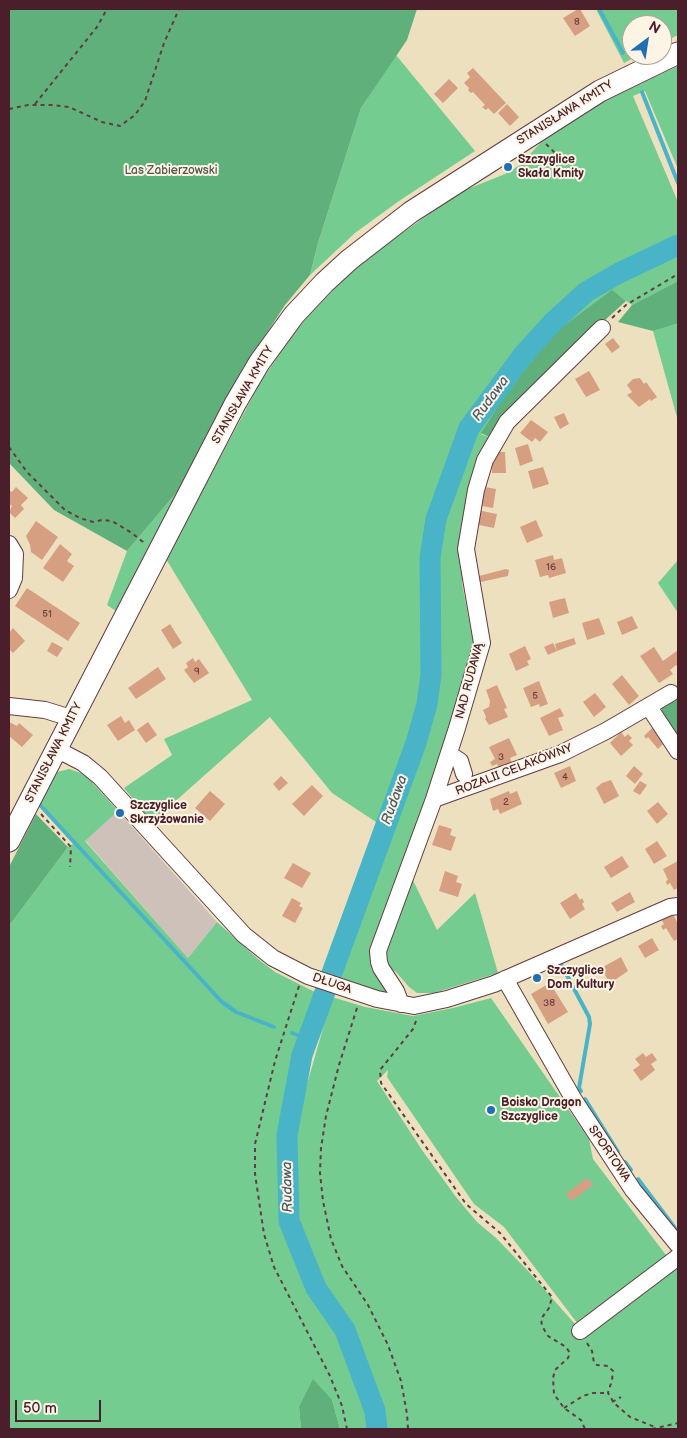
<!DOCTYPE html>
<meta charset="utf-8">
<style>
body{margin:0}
#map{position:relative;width:687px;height:1438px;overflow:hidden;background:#ede0bf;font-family:"Balsamiq Sans",sans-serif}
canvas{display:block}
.frame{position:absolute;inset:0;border:10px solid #4a1f2b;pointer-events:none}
.north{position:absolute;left:622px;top:15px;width:50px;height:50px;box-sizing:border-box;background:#fcf5e5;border:1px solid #b59f9b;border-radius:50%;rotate:31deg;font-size:14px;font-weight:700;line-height:20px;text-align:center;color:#4a1f2b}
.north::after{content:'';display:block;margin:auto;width:18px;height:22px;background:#1f6fb2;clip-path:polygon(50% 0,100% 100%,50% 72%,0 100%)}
.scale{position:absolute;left:15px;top:1400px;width:86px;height:22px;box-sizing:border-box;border:2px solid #4a1f2b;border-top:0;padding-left:6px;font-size:15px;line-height:18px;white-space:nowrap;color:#4a1f2b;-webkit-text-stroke:4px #fcf5e5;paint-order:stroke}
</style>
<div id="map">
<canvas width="687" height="1438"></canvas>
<div class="frame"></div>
<div class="north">N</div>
<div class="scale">50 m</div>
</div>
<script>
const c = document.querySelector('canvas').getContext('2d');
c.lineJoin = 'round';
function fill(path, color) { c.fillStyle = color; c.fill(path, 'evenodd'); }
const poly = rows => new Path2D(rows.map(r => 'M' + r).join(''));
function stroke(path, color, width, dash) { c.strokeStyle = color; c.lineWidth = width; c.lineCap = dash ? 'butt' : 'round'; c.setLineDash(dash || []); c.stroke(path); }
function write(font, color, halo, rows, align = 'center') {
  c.font = font + ' "Balsamiq Sans",sans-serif'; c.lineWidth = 4; c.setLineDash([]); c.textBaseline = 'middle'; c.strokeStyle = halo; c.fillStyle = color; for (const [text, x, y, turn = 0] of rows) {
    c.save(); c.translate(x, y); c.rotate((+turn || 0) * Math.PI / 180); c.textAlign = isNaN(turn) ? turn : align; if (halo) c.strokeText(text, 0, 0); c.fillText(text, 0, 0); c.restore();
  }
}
const industrial = poly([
 [118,811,217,922,188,958,85,840]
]);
const green = poly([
 [599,9,678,9,678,35,662,43,662,25,632,25,632,55,639,55,624,63,597,11],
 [396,55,475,151,399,201,355,233,310,275,318,243,361,108],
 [678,66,678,169,645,91,633,96,678,202,678,281,632,305,612,291,481,434,491,438,463,545,462,583,473,642,466,681,375,947,388,989,384,993,343,981,324,972,376,822,332,793,270,717,152,822,124,788,172,755,164,739,252,700,166,559,260,383,288,341,309,315,342,281,373,254,439,207,465,190,505,174,520,165,545,138,610,98],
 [674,323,678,323,678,421,653,331],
 [182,486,116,611,107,605,127,551],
 [678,560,678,613,658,583],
 [69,769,81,773,90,780,118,811,85,841,188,958,217,922,258,959,275,972,319,994,296,1068,282,1130,280,1162,285,1219,291,1247,301,1272,339,1332,355,1364,372,1429,340,1429,332,1400,299,1407,301,1429,9,1429,9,926,68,847,73,844,39,806,57,772],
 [410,874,437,930,475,893,498,973,434,993,417,993,409,987,396,972,385,965,384,947],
 [332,997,365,1007,413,1016,453,1008,491,998,589,1139,593,1159,669,1259,581,1328,504,1227,474,1204,387,1077,388,1070,377,1081,422,1150,456,1197,477,1222,496,1238,529,1272,582,1332,678,1265,678,1429,385,1429,380,1405,366,1358,348,1325,323,1287,312,1263,294,1208,292,1164,295,1126]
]);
const forest = poly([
 [9,9,417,9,407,40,361,108,318,243,310,275,285,305,237,379,182,486,127,551,54,510,9,463],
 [678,281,678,323,653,331,618,322,632,305],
 [612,290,626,301,593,331,491,438,481,433,504,397,553,334],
 [678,690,678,744,662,717,662,706],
 [36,814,68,847,9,926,9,867],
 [313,1379,332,1400,340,1429,301,1429,299,1407]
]);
const stream = poly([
 [599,9,623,53],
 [642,92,678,183],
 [40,805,222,1002,236,1012,274,1027],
 [561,964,589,1017,590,1024,579,1088,581,1091],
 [292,1033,308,1039],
 [585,1099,618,1152],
 [625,1162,631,1170],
 [638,1179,678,1232]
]);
const river = poly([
 [377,1429,375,1411,345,1330,316,1288,289,1221,287,1135,302,1055,416,743,427,704,431,675,430,558,436,519,469,428,524,354,553,322,586,292,619,273,678,245]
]);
const building = poly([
 [578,9,580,9,590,26,575,36,563,18],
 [473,68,506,103,494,114,488,108,486,110,482,107,485,105,473,92,471,93,468,90,469,88,464,83,470,77,467,73],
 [449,79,458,88,443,103,434,94],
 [507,104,519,117,510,126,498,113],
 [613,338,620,347,612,353,605,344],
 [589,371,600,390,586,397,575,379],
 [640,378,644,384,646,382,657,397,651,401,650,399,639,407,627,395,632,392,627,385,633,379],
 [564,413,569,424,560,429,554,417],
 [531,420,548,432,540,442,535,438,532,442,520,433],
 [528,444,533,461,520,466,515,448],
 [497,452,505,452,506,473,492,473,492,456],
 [543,467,549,484,533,489,528,471],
 [16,487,28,498,21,505,24,509,15,518,9,512,12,506,9,504,9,490,12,492],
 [485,487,496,489,493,508,482,506],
 [477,510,497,514,494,528,474,524],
 [536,520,543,536,527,543,520,527],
 [36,521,58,537,42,560,31,552,30,545,26,536],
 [60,544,72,554,67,561,74,566,63,582,43,568],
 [553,555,554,560,562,558,566,573,549,578,548,575,540,577,535,560],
 [506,569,509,570,508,576,476,583,475,577],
 [27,588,80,623,68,641,15,606],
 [565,598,569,613,553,618,549,602],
 [632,616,638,628,622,635,617,622],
 [599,618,605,634,587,640,582,623],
 [170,624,182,643,173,649,161,630],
 [13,628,25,641,13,653,9,649,9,633],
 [574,638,576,644,557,651,555,644],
 [52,642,63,648,57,657,47,651],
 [553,643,557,651,548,655,544,647],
 [525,646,531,659,527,661,529,665,516,671,509,654],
 [654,647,663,661,678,650,678,668,676,665,670,670,673,674,659,683,640,656],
 [193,658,195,662,199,659,209,673,194,683,184,670,188,667,186,663],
 [158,667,166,679,136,699,128,688],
 [622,675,639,696,629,705,612,684],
 [539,681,548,704,540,707,539,704,531,707,523,688],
 [497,685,507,708,504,709,508,717,489,725,485,719,486,717,483,710,489,707,490,701,486,690],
 [595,693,606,707,594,717,583,702],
 [560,708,564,716,558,718,563,730,549,736,540,718],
 [121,716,125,723,129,720,135,730,118,741,107,725],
 [9,722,17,726,19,723,33,735,22,747,9,736],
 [148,722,157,735,146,743,137,730],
 [654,726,666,741,658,749,648,737,646,739,644,736],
 [621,732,625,737,628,734,632,738,629,741,633,745,621,756,610,743],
 [509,738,517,755,510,758,513,765,501,771,497,764,492,766,490,762,495,759,489,747],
 [570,766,576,781,561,788,554,773],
 [634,766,643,774,635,784,626,776],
 [281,776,288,783,279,791,273,784],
 [611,780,619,796,604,804,596,788,602,783],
 [640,781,647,785,640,795,633,791],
 [312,785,323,796,304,816,292,804],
 [210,791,225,804,210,821,195,808],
 [509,791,510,794,517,791,522,804,500,814,498,809,493,811,490,799],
 [658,802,668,814,657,824,647,811],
 [439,825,452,829,450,835,456,837,451,851,432,845],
 [657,841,667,856,654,864,645,849],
 [622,856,629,867,611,878,604,867],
 [678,861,678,888,674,890,670,883,667,885,666,881,668,880,663,869],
 [293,863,311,873,302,888,284,878],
 [445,871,458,876,456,882,462,884,458,897,439,891],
 [630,892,635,902,617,912,611,903],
 [576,893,580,900,582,898,584,902,582,904,585,909,570,919,560,903],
 [292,898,301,903,299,906,303,908,295,923,282,916],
 [671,910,678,924,678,939,674,941,666,928,663,930,661,926,664,924,660,917],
 [652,938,659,950,645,958,638,946],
 [621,957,628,971,612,982,609,982,601,968],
 [550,983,568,1012,548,1024,531,994],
 [643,1053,646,1057,652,1053,657,1060,651,1064,655,1070,641,1081,633,1070,640,1065,635,1059],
 [587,1178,593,1185,571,1201,566,1194]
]);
const path = poly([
 [35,104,97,27,107,9],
 [9,109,28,105,53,105,69,107,102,122,120,126,135,115,145,101,164,43,179,9],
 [546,144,558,156],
 [612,318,626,305,678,274],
 [9,447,27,472,65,510,80,518,93,522,102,520,112,521,132,533,143,542,144,545],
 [41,814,71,847,70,867],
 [299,986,275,1061,255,1144,255,1174,264,1234,274,1267,330,1376,342,1406,347,1429],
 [357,1008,339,1065,326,1116,321,1148,320,1173,323,1201,331,1239,342,1266,368,1305,388,1345,401,1381,407,1414,408,1429],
 [416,1021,413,1029,380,1070,381,1083,466,1204,500,1233,552,1297,549,1308,541,1319,542,1326,548,1336,566,1347,570,1353,568,1358,555,1370,553,1378,554,1394,564,1408,581,1420,585,1429],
 [587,1343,592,1351,594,1363,597,1365,608,1366,613,1371,612,1380,608,1393,614,1403,630,1417,655,1427],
 [612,1402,621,1397],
 [564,1408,583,1396,593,1393,608,1393],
 [652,1429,678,1423]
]);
const minor = poly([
 [9,544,15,554,14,578,9,590],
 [9,706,45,710,71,718],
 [649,707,678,751],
 [56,749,83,763,100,777,244,935,273,958,308,976,377,999,414,1006,447,999,494,984,670,907,678,906],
 [449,754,460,761,464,774],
 [434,799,560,754,606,731,671,693],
 [505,979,574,1100,597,1135,633,1190,678,1245],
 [401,1004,396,991,381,968,379,962,378,951,434,799,457,728,482,643,466,549,476,490,485,460,507,422,602,328],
 [580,1331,678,1257]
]);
const major = poly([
 [9,841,235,404,259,363,294,315,324,283,349,260,411,212,600,91,678,53]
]);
const markers = [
 [508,167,5,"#1f6fb2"],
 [120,813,5,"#1f6fb2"],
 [537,978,5,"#1f6fb2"],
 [491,1110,5,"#1f6fb2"]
];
const numberNames = [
 ["8",577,22],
 ["16",551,567],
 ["51",47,614],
 ["9",197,671],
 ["5",535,696],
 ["3",501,757],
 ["4",565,777],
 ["2",506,802],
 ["38",549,1003]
];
const streetNames = [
 ["STANISŁAWA KMITY",565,113,-32],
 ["STANISŁAWA KMITY",243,395,-60],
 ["NAD RUDAWĄ",470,681,-75],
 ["STANISŁAWA KMITY",54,753,-63],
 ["ROZALII CELAKÓWNY",514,770,-21],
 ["DŁUGA",332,984,19],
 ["SPORTOWA",609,1154,56]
];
const poiNames = [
 ["Szczyglice",518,160],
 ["Skała Kmity",518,174],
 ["Szczyglice",130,806],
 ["Skrzyżowanie",130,820],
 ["Szczyglice",547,971],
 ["Dom Kultury",547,985],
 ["Boisko Dragon",501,1103],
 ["Szczyglice",501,1117]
];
const parkNames = [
 ["Las Zabierzowski",171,171]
];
const waterNames = [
 ["Rudawa",491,399,-54],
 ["Rudawa",395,800,-70],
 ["Rudawa",288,1187,-91]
];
fill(industrial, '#cec1ba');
fill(green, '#75cc91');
fill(forest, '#60b07b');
stroke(stream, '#49b3c7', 4);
stroke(river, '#49b3c7', 21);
fill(building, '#d79f82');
stroke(minor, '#623c41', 18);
stroke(major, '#623c41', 23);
stroke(path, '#623c41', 2, [4, 4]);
stroke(minor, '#fff', 16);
stroke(major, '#fff', 21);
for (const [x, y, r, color] of markers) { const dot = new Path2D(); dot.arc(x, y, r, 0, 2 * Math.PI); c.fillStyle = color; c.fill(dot); stroke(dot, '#fcf5e5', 2); }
write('10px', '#6d3f41', null, numberNames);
write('12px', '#4a1f2b', '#fcf5e5', streetNames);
write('bold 12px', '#4a1f2b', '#fcf5e5', poiNames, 'left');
write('12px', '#57534a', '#fcf5e5', parkNames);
write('italic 14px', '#4a5a69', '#fcf5e5', waterNames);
</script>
